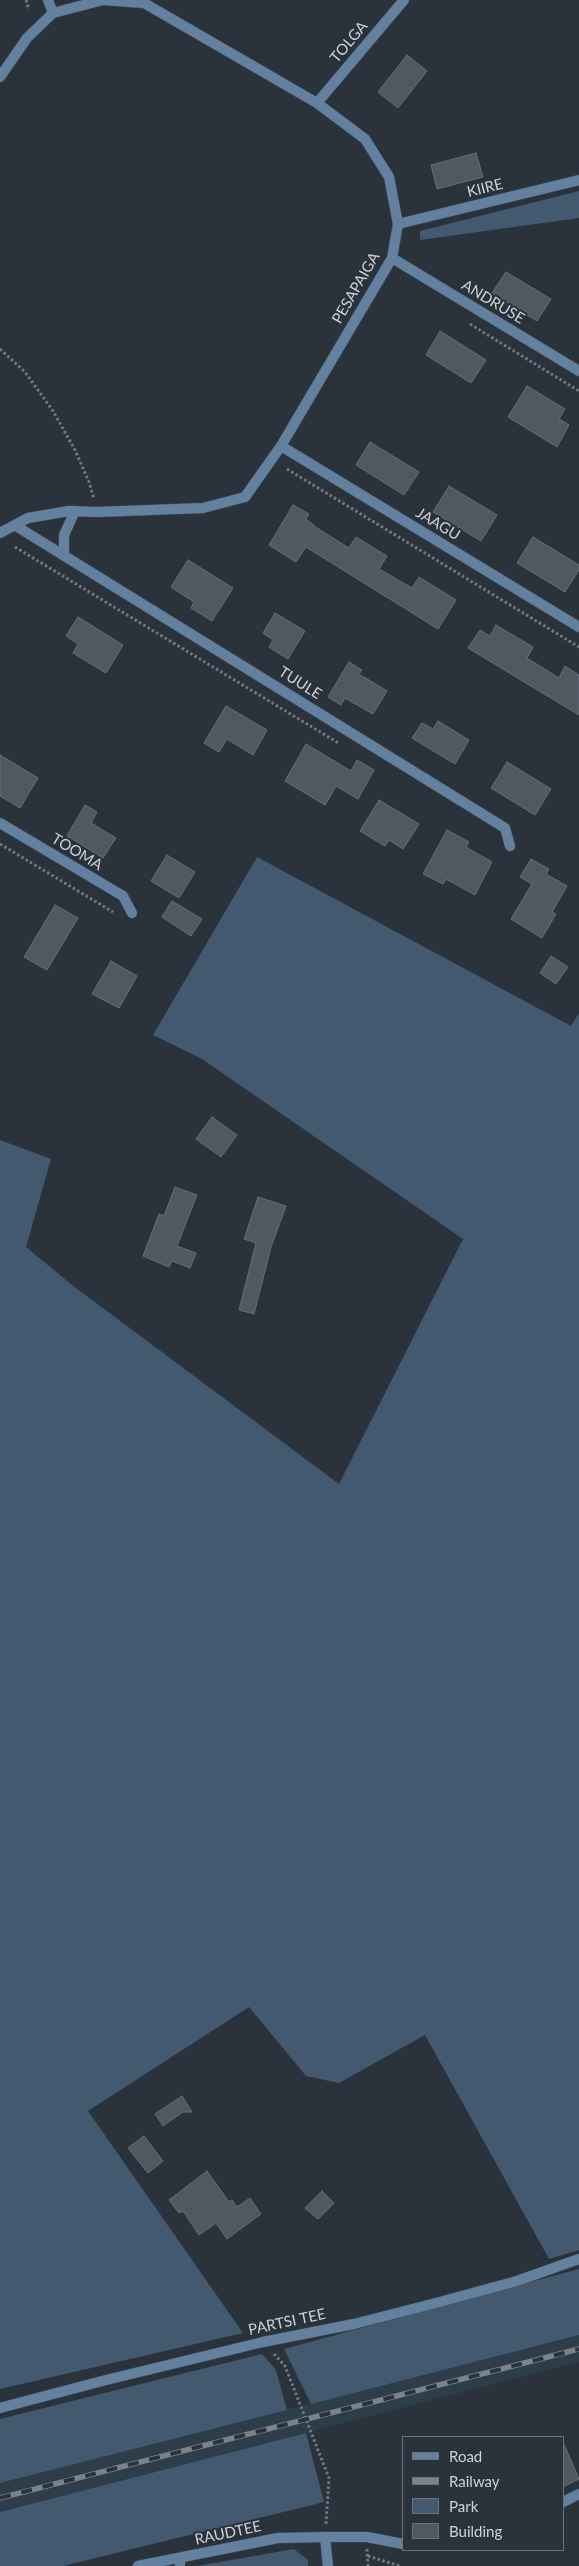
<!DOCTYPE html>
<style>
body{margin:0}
#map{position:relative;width:579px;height:2566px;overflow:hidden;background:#2a333c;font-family:Lato,sans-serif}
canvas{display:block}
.legend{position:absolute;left:402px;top:2436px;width:162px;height:115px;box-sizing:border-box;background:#2a333c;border:1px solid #6b737a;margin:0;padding:6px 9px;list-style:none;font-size:15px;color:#ccd2d8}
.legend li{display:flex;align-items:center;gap:10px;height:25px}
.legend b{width:25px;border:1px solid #6b737a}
</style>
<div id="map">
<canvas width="579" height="2566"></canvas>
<ul class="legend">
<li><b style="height:6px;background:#63819f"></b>Road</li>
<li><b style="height:6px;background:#7b838a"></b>Railway</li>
<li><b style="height:14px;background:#425970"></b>Park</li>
<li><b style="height:14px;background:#4f5962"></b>Building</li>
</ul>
</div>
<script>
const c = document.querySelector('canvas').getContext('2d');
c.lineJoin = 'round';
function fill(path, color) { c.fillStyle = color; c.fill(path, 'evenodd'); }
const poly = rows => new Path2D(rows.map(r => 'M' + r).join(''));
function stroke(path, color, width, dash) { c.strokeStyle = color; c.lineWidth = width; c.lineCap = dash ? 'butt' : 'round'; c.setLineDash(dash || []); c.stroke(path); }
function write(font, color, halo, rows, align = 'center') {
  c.font = font + ' Lato,sans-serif'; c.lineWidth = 4; c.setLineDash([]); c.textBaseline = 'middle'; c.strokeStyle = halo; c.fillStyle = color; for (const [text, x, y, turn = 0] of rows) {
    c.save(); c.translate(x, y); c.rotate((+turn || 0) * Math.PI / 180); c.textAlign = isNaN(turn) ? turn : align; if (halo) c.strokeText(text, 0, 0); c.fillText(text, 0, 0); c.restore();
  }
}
const built = poly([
 [579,2335,579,2362,0,2512,0,2483]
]);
const green = poly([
 [579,191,579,218,420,240,420,231],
 [257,857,571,1026,579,1013,579,2250,549,2259,425,2035,339,2083,306,2076,249,2007,88,2111,243,2333,0,2389,0,1140,51,1159,26,1247,72,1285,339,1484,463,1239,202,1059,153,1035],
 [579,2269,579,2335,311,2404,284,2349],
 [262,2354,276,2370,287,2410,0,2483,0,2419],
 [306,2433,324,2502,63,2566,0,2566,0,2512],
 [294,2549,308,2560,308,2566,197,2566]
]);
const building = poly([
 [407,55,427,71,398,108,378,92,407,55],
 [476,153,483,177,437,189,431,165,476,153],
 [506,272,551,299,537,321,492,293,506,272],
 [440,331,486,360,471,383,426,355,440,331],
 [527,386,565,409,559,419,569,425,557,447,508,417,527,386],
 [370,442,419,472,404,495,356,465,370,442],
 [449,486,497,515,481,541,433,512,449,486],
 [293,505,309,514,306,519,317,528,349,548,356,537,387,556,379,569,412,588,419,577,456,600,438,629,306,547,296,562,269,545,293,505],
 [533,537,579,565,579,570,565,592,517,563,533,537],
 [188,560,233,588,212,621,191,608,194,602,171,587,188,560],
 [275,613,305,631,288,659,269,647,273,640,263,633,275,613],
 [78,617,123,645,106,673,73,653,78,644,66,636,78,617],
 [496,625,533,647,527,658,559,678,565,666,579,675,579,715,468,648,480,630,490,636,496,625],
 [349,662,362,670,359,674,387,691,373,714,345,698,341,705,328,697,349,662],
 [226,706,267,730,253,755,227,739,219,752,204,743,226,706],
 [438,721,469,740,455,764,412,738,422,723,433,729,438,721],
 [306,744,351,771,357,760,374,770,358,799,336,786,325,805,285,781,306,744],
 [0,755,38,778,20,808,0,796,0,755],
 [507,762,551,789,535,815,491,788,507,762],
 [379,800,419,824,403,849,389,840,385,846,360,831,379,800],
 [85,805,97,812,91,823,116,838,103,858,67,836,85,805],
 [447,830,469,842,466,847,492,862,475,895,446,879,443,884,423,874,447,830],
 [167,855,195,872,179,898,151,881,167,855],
 [531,859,549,869,546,874,567,886,552,912,556,914,542,938,511,919,532,884,520,877,531,859],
 [172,901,202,919,191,936,162,917,172,901],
 [55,905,78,918,47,970,24,957,55,905],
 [551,956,568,967,556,984,540,973,551,956],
 [111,961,137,976,119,1008,92,994,111,961],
 [212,1117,237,1135,221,1157,196,1139,212,1117],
 [175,1187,197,1195,177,1246,196,1253,190,1268,172,1261,169,1267,143,1256,159,1214,164,1216,175,1187],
 [258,1197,286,1206,271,1247,254,1314,239,1310,256,1243,244,1239,258,1197],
 [182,2096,192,2112,183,2112,163,2126,155,2114,182,2096],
 [144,2136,163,2161,148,2173,128,2148,144,2136],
 [207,2171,229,2202,232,2200,237,2207,250,2198,261,2214,227,2239,216,2223,199,2235,183,2211,179,2213,169,2200,207,2171],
 [322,2191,334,2203,318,2219,305,2208,322,2191],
 [563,2442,579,2479,563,2487,563,2442]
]);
const path = poly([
 [26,0,29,10],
 [470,324,579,391],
 [0,349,25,372,53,411,75,450,89,482,94,499],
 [287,469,579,647],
 [15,547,340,744],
 [0,844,113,912],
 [274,2354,285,2366,329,2478,326,2524],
 [367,2549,368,2566],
 [368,2556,400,2566]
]);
const service = poly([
 [563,2502,579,2494],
 [325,2537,367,2537,403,2544],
 [180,2558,180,2566]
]);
const minor = poly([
 [48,0,53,13],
 [0,77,27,38,53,13,103,0,144,3,317,103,365,139,389,177,398,224,392,258,281,446,245,497,203,508,97,512,69,511,28,518,0,533],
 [317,103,404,0],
 [398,224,579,180],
 [392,258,579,371],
 [281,446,579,627],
 [16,526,505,828,510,846],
 [64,555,64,535,75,511],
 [0,823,123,896,132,913],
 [0,2408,106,2380,263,2342,354,2324,436,2303,517,2281,579,2259],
 [138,2566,278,2538,325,2537,328,2566]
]);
const rail = poly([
 [0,2498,579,2349]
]);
const streetNames = [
 ["TOLGA",349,42,-50],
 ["KIIRE",485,188,-14],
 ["PESAPAIGA",356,288,-60],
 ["ANDRUSE",493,302,31],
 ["JAAGU",438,524,31],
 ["TUULE",300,683,32],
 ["TOOMA",77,852,31],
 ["PARTSI TEE",287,2322,-12],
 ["RAUDTEE",228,2533,-12]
];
fill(built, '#2e3d4a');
fill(green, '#425970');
fill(building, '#4f5962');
stroke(building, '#656f79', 1);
stroke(service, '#475058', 11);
stroke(minor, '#475058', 11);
stroke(path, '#727981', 3, [2.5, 2.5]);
stroke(service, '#63819f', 10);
stroke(minor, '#63819f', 10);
stroke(rail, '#7b838a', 5.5);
stroke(rail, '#2a333c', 4, [11]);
write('15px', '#ccd2d8', '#2a333c', streetNames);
</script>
